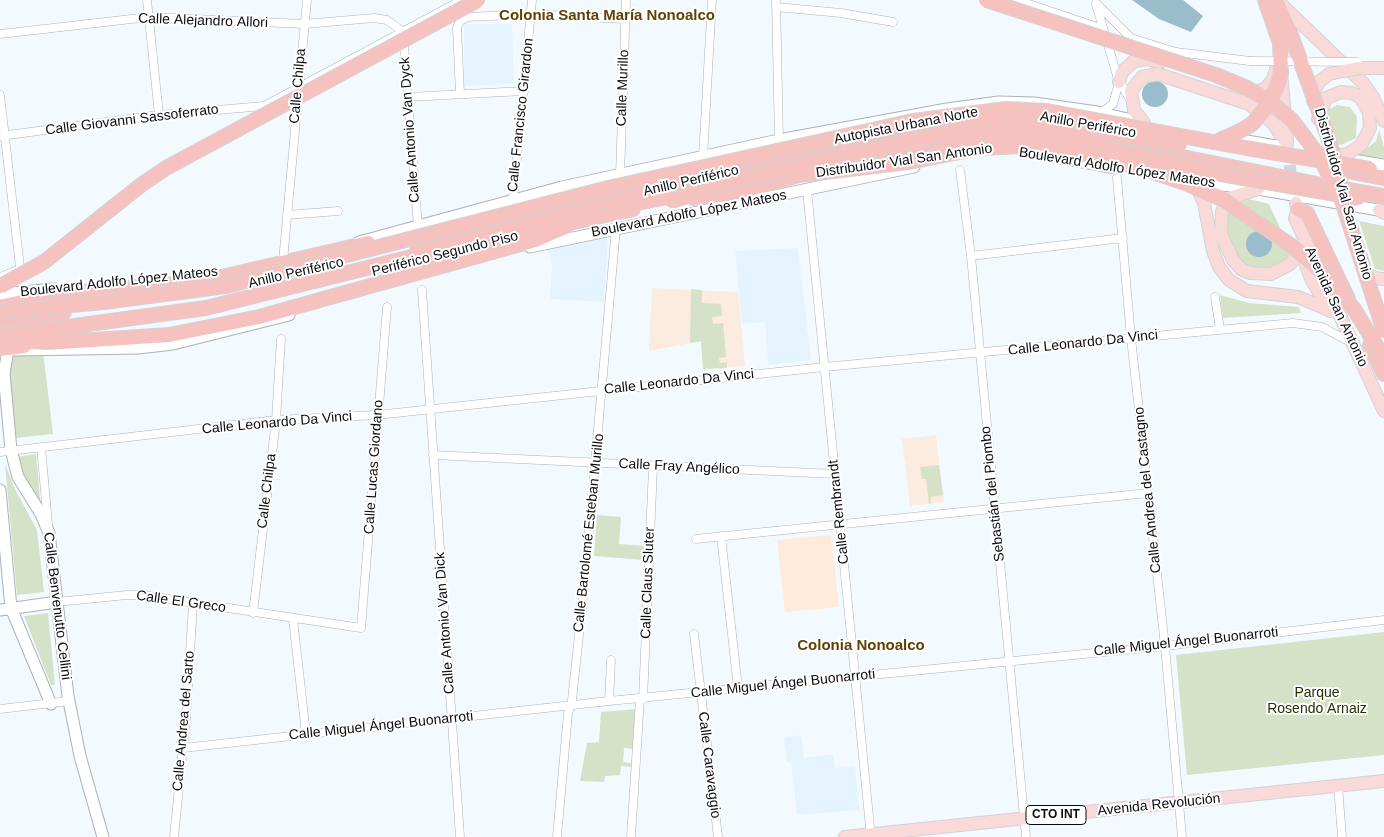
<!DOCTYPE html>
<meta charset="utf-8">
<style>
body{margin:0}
canvas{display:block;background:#f3faff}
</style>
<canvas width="1384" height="837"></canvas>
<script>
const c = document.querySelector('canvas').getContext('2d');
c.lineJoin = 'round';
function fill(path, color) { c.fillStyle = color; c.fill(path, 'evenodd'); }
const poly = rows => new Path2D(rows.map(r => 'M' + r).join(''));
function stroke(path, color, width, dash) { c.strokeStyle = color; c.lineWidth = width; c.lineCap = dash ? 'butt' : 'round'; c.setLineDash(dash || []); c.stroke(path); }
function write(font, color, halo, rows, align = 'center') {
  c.font = font + ' Arial,sans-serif'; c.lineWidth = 4; c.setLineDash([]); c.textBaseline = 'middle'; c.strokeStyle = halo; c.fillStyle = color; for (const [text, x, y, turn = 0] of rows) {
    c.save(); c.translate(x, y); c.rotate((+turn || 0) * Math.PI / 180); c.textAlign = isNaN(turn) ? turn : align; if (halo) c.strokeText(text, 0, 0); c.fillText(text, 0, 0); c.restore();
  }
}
const built = poly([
 [464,24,512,24,514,84,464,86],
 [602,236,608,240,604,302,550,299,552,265,547,247],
 [798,248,811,360,768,365,765,322,742,324,735,251],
 [801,735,804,758,833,754,835,768,855,766,859,810,797,815,791,762,787,762,784,737]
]);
const education = poly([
 [652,288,738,292,745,366,703,369,701,341,649,351],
 [936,435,944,502,910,506,902,439]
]);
const medical = poly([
 [831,535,839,607,785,612,777,540]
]);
const green = poly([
 [1337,105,1350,107,1357,117,1356,138,1341,145,1335,144,1325,111],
 [1379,130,1384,147,1384,158,1359,155,1376,141],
 [1249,199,1269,204,1293,256,1285,266,1252,272,1231,254,1224,216,1230,206],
 [1359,221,1384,226,1384,271,1375,269],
 [691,289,702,290,702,303,721,304,722,316,712,317,713,324,723,323,726,357,719,358,720,363,727,362,727,368,703,369,701,341,690,343],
 [1220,295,1249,303,1299,307,1301,313,1223,318],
 [21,352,43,352,53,434,16,438,9,372,12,355],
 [36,454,41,509,22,475,18,457],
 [5,464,14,487,37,530,44,592,17,595],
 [939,465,943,495,931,497,931,503,929,504,926,479,922,479,920,467],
 [597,515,621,517,619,544,646,546,644,560,594,556],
 [48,613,55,685,51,685,24,616],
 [1384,632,1384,755,1187,775,1176,655],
 [638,709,635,749,624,748,623,762,634,764,634,767,621,766,620,775,605,776,604,782,580,781,587,743,599,742,601,712]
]);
const water = poly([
 [1132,0,1183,0,1203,16,1191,32,1159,19],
 '1142 94a13 13 0 1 1 26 0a13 13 0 1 1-26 0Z',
 '1246 244a13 13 0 1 1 26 0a13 13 0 1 1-26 0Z'
]);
const primaryTunnel = poly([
 [1287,147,1293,189]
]);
const street = poly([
 [147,0,159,115],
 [776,0,779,140],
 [1017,0,1103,29],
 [1096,3,1131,38,1176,52,1250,61],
 [1096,4,1118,79,1131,101],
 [776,7,841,13,893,22],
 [0,34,149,17,304,24,374,18,387,20,403,32,418,227],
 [460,94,457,28,460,21,468,17,531,14,625,19],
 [0,95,20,267],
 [408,97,524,91],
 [1102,112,1113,104,1119,82],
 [0,136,159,115,264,106,462,0],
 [703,157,712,0],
 [960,170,971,256,1026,837],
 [620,176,626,0],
 [1117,178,1131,338,1165,646,1182,837],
 [807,190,871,837],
 [513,199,532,0],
 [287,215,338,211],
 [971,256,1123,238],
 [283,261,307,0],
 [0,277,23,268],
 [422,290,460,837],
 [1215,297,1220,329],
 [41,447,48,524],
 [0,452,276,420,377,415,824,367,1293,323,1322,327,1352,343],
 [433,455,835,474],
 [721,536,738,688],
 [696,539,1148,493],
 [57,602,127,595,142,595,361,628,387,307],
 [253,613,276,420,281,339],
 [293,619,306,734],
 [694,634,718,837],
 [643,699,653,467],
 [609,701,611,660],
 [0,709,69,701],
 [183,748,609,701,1165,646,1384,620],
 [1338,786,1342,837],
 [174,837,186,718,193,604],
 [557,837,568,713,572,700,583,598,616,228],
 [631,837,640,699]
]);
const secondary = poly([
 [1223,137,1276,146],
 [1051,156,1116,168],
 [1359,161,1384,165],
 [1186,181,1258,189,1384,211],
 [359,242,562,187,779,140,947,109,999,102,1034,103,1097,112,1141,122],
 [530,247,914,167],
 [0,294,55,289],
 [8,350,4,373,11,450,18,477,41,514,49,533,68,696,80,756,103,837],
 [16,350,138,348,173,344,289,315],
 [0,490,11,608,51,704],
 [0,610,57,602]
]);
const primary = poly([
 [1282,5,1363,83,1373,97,1384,121],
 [1361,68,1384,68],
 [1281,72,1287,141],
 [1119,82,1122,72,1134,61,1146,59,1160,62],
 [1247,92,1257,92,1266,88,1273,79,1277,66],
 [1313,101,1314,91,1320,81,1329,74,1343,71],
 [1318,119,1326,98,1341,92,1352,93,1360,97,1369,112,1370,128,1361,145,1348,154,1333,156],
 [1144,123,1134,110,1131,91,1142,77,1158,74,1249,104,1273,123,1287,144],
 [1192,186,1198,190,1204,203,1213,251,1219,267,1229,280,1247,291,1298,297,1329,310],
 [1258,189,1233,197,1222,211,1221,234,1233,260,1241,269,1250,273,1271,274,1290,264,1301,251,1302,244],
 [1296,203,1298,209,1295,218,1384,411],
 [1379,210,1384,213],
 [1301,251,1311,279,1330,311],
 [1365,272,1375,278,1384,279],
 [845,837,1384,781]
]);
const highway = poly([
 [1265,0,1280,43],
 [1276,0,1291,35],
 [1118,144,1322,185],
 [853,163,964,143],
 [1352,172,1384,178],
 [1343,189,1384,196],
 [693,198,734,193,799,175],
 [621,206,684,194],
 [1298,209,1307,213,1348,299],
 [556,226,633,209],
 [416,244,949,124,978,121],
 [0,307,58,294,200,282,368,243],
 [0,320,64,312],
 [0,336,206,308,564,219],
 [9,340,46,343,169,335,259,317,535,240,567,226],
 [1370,345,1384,374],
 [0,349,24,346]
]);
const streetBridge = poly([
 [1250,61,1358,62]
]);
const primaryBridge = poly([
 [1343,71,1361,68]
]);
const highwayBridge = poly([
 [986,0,1216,75,1247,88,1272,103,1292,120,1319,156,1342,200],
 [1291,35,1328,137,1340,178,1342,201,1384,331],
 [951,141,997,134,1051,136,1221,174,1358,198],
 [1214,143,1244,129,1253,123,1265,108,1276,89,1281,73,1280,43],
 [799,175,909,162,980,148,1025,146,1081,153,1138,167,1185,183,1224,200,1289,244,1315,265,1337,289,1354,309,1384,358],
 [672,201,731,182,976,126,1030,122,1180,144],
 [0,286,44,262,141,185,166,168,478,0],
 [0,312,104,302,226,286,608,188,913,121,1006,109,1047,111,1246,148,1370,169]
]);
const shields = [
 [1056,815,60]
];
const shieldNames = [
 ["CTO INT",1056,815]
];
const streetNames = [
 ["Calle Alejandro Allori",203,21,2],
 ["Calle Chilpa",298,86,-85],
 ["Calle Murillo",623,88,-88],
 ["Calle Francisco Girardon",521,115,-84],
 ["Calle Giovanni Sassoferrato",132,120,-7],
 ["Anillo Periférico",1088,125,10],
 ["Autopista Urbana Norte",906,126,-11],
 ["Calle Antonio Van Dyck",410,130,-94],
 ["Distribuidor Vial San Antonio",904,161,-8],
 ["Boulevard Adolfo López Mateos",1117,168,9],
 ["Anillo Periférico",691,181,-13],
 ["Distribuidor Vial San Antonio",1343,194,74],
 ["Boulevard Adolfo López Mateos",689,214,-11],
 ["Periférico Segundo Piso",445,254,-14],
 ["Anillo Periférico",296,273,-13],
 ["Boulevard Adolfo López Mateos",119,282,-6],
 ["Avenida San Antonio",1336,307,65],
 ["Calle Leonardo Da Vinci",1083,343,-6],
 ["Calle Leonardo Da Vinci",679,382,-6],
 ["Calle Leonardo Da Vinci",277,423,-5],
 ["Calle Lucas Giordano",374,467,-86],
 ["Calle Fray Angélico",679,467,3],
 ["Calle Andrea del Castagno",1148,490,-96],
 ["Calle Chilpa",267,491,-83],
 ["Sebastián del Piombo",993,494,-96],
 ["Calle Rembrandt",839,512,-96],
 ["Calle Bartolomé Esteban Murillo",589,533,-84],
 ["Calle Claus Sluter",648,583,-88],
 ["Calle El Greco",181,602,8],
 ["Calle Benvenutto Cellini",57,606,83],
 ["Calle Antonio Van Dick",445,623,-94],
 ["Calle Miguel Ángel Buonarroti",1186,642,-6],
 ["Calle Miguel Ángel Buonarroti",783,684,-6],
 ["Calle Andrea del Sarto",184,721,-85],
 ["Calle Miguel Ángel Buonarroti",381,726,-6],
 ["Calle Caravaggio",709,765,83],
 ["Avenida Revolución",1159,805,-6]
];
const parkNames = [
 ["Parque",1317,693],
 ["Rosendo Arnaiz",1317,709]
];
const neighbourhoodNames = [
 ["Colonia Santa María Nonoalco",607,16],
 ["Colonia Nonoalco",861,646]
];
fill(built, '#e5f3ff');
fill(education, '#fcebdf');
fill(medical, '#feebdb');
fill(green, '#d6e2c8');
fill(water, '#99bdcb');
stroke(primaryTunnel, '#d0d6db', 12, [12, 6]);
stroke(street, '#aab2b8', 9);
stroke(secondary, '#aab2b8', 13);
stroke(primary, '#d3d3d4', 14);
stroke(highway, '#d3d3d4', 16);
stroke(street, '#fff', 8);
stroke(secondary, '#fff', 11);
stroke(primary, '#f9dad9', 12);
stroke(highway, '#f5c2c0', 14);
stroke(streetBridge, '#aab2b8', 9, []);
stroke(primaryBridge, '#d3d3d4', 14, []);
stroke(highwayBridge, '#d3d3d4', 16, []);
stroke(streetBridge, '#fff', 8);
stroke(primaryBridge, '#f9dad9', 12);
stroke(highwayBridge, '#f5c2c0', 14);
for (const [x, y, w] of shields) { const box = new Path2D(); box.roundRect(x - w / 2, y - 9.5, w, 19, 4); c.fillStyle = '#fff'; c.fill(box); stroke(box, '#0a0d0f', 1); }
write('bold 12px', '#0a0d0f', null, shieldNames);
write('14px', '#0a0d0f', '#fff', streetNames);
write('14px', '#203100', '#fff', parkNames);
write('bold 15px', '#604207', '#fff', neighbourhoodNames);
</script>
